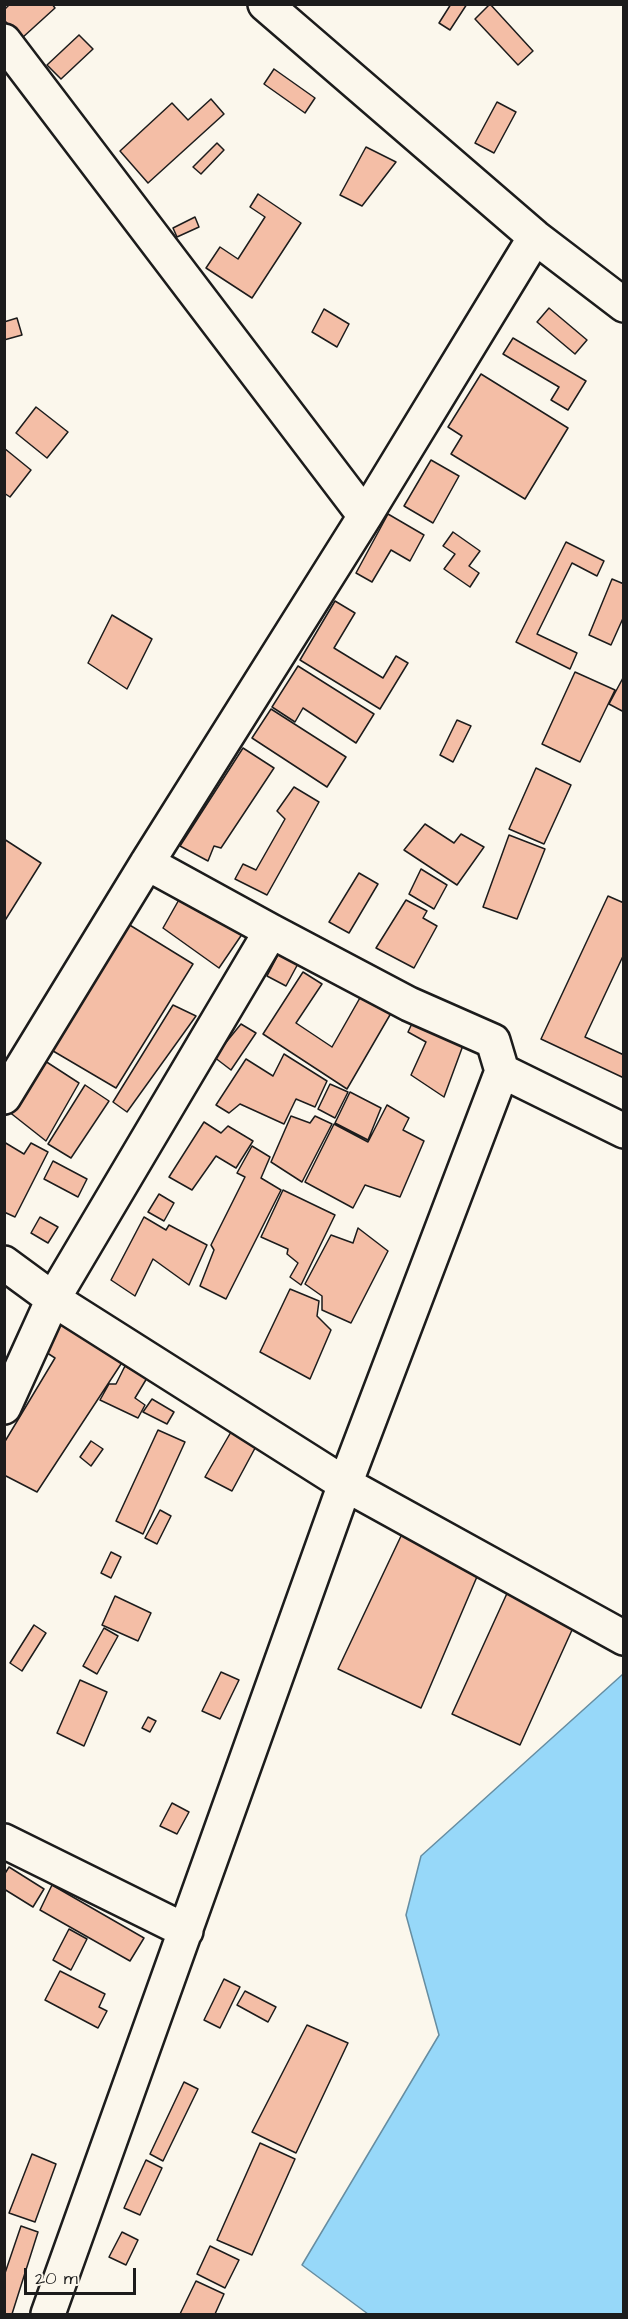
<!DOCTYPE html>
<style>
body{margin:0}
#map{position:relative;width:628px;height:2319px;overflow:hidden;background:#fbf7ec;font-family:"Architects Daughter",sans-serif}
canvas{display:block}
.frame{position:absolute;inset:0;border:6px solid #1c1c1c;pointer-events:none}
.scale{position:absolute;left:24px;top:2268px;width:112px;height:27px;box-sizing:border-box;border:3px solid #1c1c1c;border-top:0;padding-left:8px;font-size:18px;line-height:21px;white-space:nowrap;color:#1c1c1c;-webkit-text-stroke:4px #fbf7ec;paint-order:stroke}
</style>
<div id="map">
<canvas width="628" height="2319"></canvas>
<div class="frame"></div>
<div class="scale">20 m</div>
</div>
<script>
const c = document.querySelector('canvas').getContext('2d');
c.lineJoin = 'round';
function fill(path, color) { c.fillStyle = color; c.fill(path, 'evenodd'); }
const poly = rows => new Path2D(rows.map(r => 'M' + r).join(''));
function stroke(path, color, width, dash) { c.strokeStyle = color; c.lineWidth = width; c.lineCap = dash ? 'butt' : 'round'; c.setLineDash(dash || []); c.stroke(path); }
const water = poly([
 [623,1674,623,2314,368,2314,302,2265,439,2035,406,1915,421,1856,623,1674]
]);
const building = poly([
 [10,4,52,4,55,8,22,38,4,20,4,10,10,4],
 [451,4,467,4,450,30,439,23,451,4],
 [490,4,533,51,518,65,475,19,490,4],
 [79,35,93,49,61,79,47,65,79,35],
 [274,69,315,98,305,113,264,84,274,69],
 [211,99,224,114,148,183,120,151,172,103,188,120,211,99],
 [497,102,516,112,494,153,475,143,497,102],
 [217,143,224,150,201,174,193,167,217,143],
 [366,147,396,162,362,206,340,195,366,147],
 [258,194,301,223,252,298,206,268,220,247,238,259,265,217,250,207,258,194],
 [195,217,199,227,177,237,173,228,195,217],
 [549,308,587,340,575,354,537,322,549,308],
 [324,309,349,324,337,347,312,332,324,309],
 [17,318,22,335,4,340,4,322,17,318],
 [513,338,586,381,568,410,551,400,559,387,503,354,513,338],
 [481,374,568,428,525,499,451,454,462,436,448,427,481,374],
 [36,407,68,432,47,458,16,433,36,407],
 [4,448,31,470,10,497,4,493,4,448],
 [431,460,459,476,433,523,404,506,431,460],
 [388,514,424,535,410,561,391,550,372,582,356,573,388,514],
 [453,532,480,551,469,566,479,573,470,587,444,569,455,554,443,546,453,532],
 [566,542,604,561,597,576,572,563,537,634,577,653,570,669,516,642,566,542],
 [612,579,624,584,624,616,611,645,589,635,612,579],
 [335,601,355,613,334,648,383,678,396,656,408,663,380,709,300,660,335,601],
 [112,615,152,639,127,689,88,663,112,615],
 [298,666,374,714,356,743,303,708,295,722,272,707,298,666],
 [575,672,615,690,580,762,542,744,575,672],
 [624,676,624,712,609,704,624,676],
 [271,709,346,757,327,787,252,738,271,709],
 [457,720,471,726,453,762,440,755,457,720],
 [243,748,274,768,221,848,214,846,208,861,180,846,243,748],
 [536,768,571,785,544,844,509,829,536,768],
 [294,787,319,802,267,895,235,879,243,864,256,870,285,819,277,811,294,787],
 [425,824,454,843,461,834,484,847,457,885,404,850,425,824],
 [509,835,545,849,517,919,483,907,509,835],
 [4,839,41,863,4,922,4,839],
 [421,869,447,885,434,909,409,894,421,869],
 [359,873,378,884,349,933,329,922,359,873],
 [185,889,247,927,219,968,163,928,185,889],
 [608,896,624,903,624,954,585,1037,624,1055,624,1078,541,1039,608,896],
 [406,900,427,911,423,918,437,926,414,968,376,948,406,900],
 [128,924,193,964,116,1088,48,1048,128,924],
 [280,951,300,960,286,986,267,976,280,951],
 [303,972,322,984,296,1023,332,1047,365,989,394,1008,347,1089,263,1034,303,972],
 [173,1005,196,1016,127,1112,113,1102,173,1005],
 [416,1015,465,1040,444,1097,411,1075,426,1042,408,1032,416,1015],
 [241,1024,256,1033,231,1070,214,1057,241,1024],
 [284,1054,327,1081,315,1107,296,1099,284,1124,240,1104,229,1113,216,1105,246,1059,273,1076,284,1054],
 [42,1059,79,1083,46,1141,8,1111,42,1059],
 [330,1084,348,1092,335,1118,318,1109,330,1084],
 [85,1085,109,1101,71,1158,48,1144,85,1085],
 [350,1092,381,1108,368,1140,335,1123,350,1092],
 [387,1105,409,1118,403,1130,424,1141,400,1197,365,1185,353,1208,305,1182,334,1124,368,1142,387,1105],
 [291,1116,310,1123,315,1116,332,1124,302,1182,271,1162,291,1116],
 [204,1122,221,1133,228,1126,253,1141,236,1168,216,1156,192,1190,169,1177,204,1122],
 [4,1142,24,1154,31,1143,48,1152,15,1217,4,1212,4,1142],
 [252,1146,270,1157,261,1178,281,1190,226,1299,200,1286,214,1250,211,1245,245,1177,237,1173,252,1146],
 [53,1161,87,1179,78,1197,44,1179,53,1161],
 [283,1190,335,1215,301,1285,290,1277,298,1263,287,1254,288,1249,261,1237,283,1190],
 [159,1194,174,1203,164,1221,148,1212,159,1194],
 [40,1217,58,1227,48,1243,31,1233,40,1217],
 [144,1217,166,1230,169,1225,207,1245,189,1285,153,1259,135,1296,111,1280,144,1217],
 [358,1228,388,1251,351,1323,322,1310,322,1296,305,1284,331,1235,353,1243,358,1228],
 [290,1289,319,1301,317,1316,331,1330,310,1379,260,1352,290,1289],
 [53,1320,123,1361,37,1492,4,1475,4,1443,55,1358,38,1347,53,1320],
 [125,1366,147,1378,135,1398,145,1405,138,1418,100,1400,109,1384,116,1384,125,1366],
 [152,1399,174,1412,167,1424,143,1412,152,1399],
 [235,1425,261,1437,232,1491,205,1477,235,1425],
 [158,1430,185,1442,143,1534,116,1521,158,1430],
 [91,1441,103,1449,91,1466,80,1457,91,1441],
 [160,1510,171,1516,157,1544,145,1538,160,1510],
 [402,1534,479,1572,421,1708,338,1669,402,1534],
 [111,1552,121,1557,111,1578,101,1573,111,1552],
 [509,1589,577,1619,520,1745,452,1714,509,1589],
 [115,1596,151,1613,138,1641,102,1625,115,1596],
 [34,1625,46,1633,22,1671,10,1663,34,1625],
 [104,1628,118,1636,97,1674,83,1666,104,1628],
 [221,1672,239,1680,220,1719,202,1711,221,1672],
 [80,1680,107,1692,84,1746,57,1733,80,1680],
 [148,1717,156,1721,150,1732,142,1728,148,1717],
 [172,1803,189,1812,177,1834,160,1826,172,1803],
 [9,1867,44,1889,33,1907,4,1889,4,1875,9,1867],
 [52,1885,144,1938,130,1961,40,1910,52,1885],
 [69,1929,87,1939,71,1970,53,1960,69,1929],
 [60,1971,105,1994,99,2007,107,2011,98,2028,45,2000,60,1971],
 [224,1979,240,1987,220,2028,204,2020,224,1979],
 [245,1991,276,2007,268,2022,237,2005,245,1991],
 [307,2025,348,2043,296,2153,252,2132,307,2025],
 [184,2082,198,2089,163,2161,150,2154,184,2082],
 [260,2143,295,2159,252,2255,217,2240,260,2143],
 [32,2154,56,2164,35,2222,9,2213,32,2154],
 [146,2160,162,2168,140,2215,124,2208,146,2160],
 [21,2226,38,2232,12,2314,4,2314,4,2276,21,2226],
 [122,2232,138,2240,126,2265,109,2257,122,2232],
 [210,2246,239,2260,225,2288,197,2274,210,2246],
 [196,2281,224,2294,215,2314,180,2314,196,2281]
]);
const minor = poly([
 [265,4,535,237,624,305],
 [4,41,365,516],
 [502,1071,624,1131],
 [4,1097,147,863,365,516,535,237],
 [4,1263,53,1299,345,1484,624,1638],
 [4,1407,53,1299,271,931],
 [4,1841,186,1931],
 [48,2314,345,1484,502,1071,493,1041,409,1004,271,931,147,863]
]);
fill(water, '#97d8f9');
stroke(water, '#668da1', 1.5);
fill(building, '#f4bea6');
stroke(building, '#1c1c1c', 1.5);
stroke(minor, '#1c1c1c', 38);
stroke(minor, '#fbf7ec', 33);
</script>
